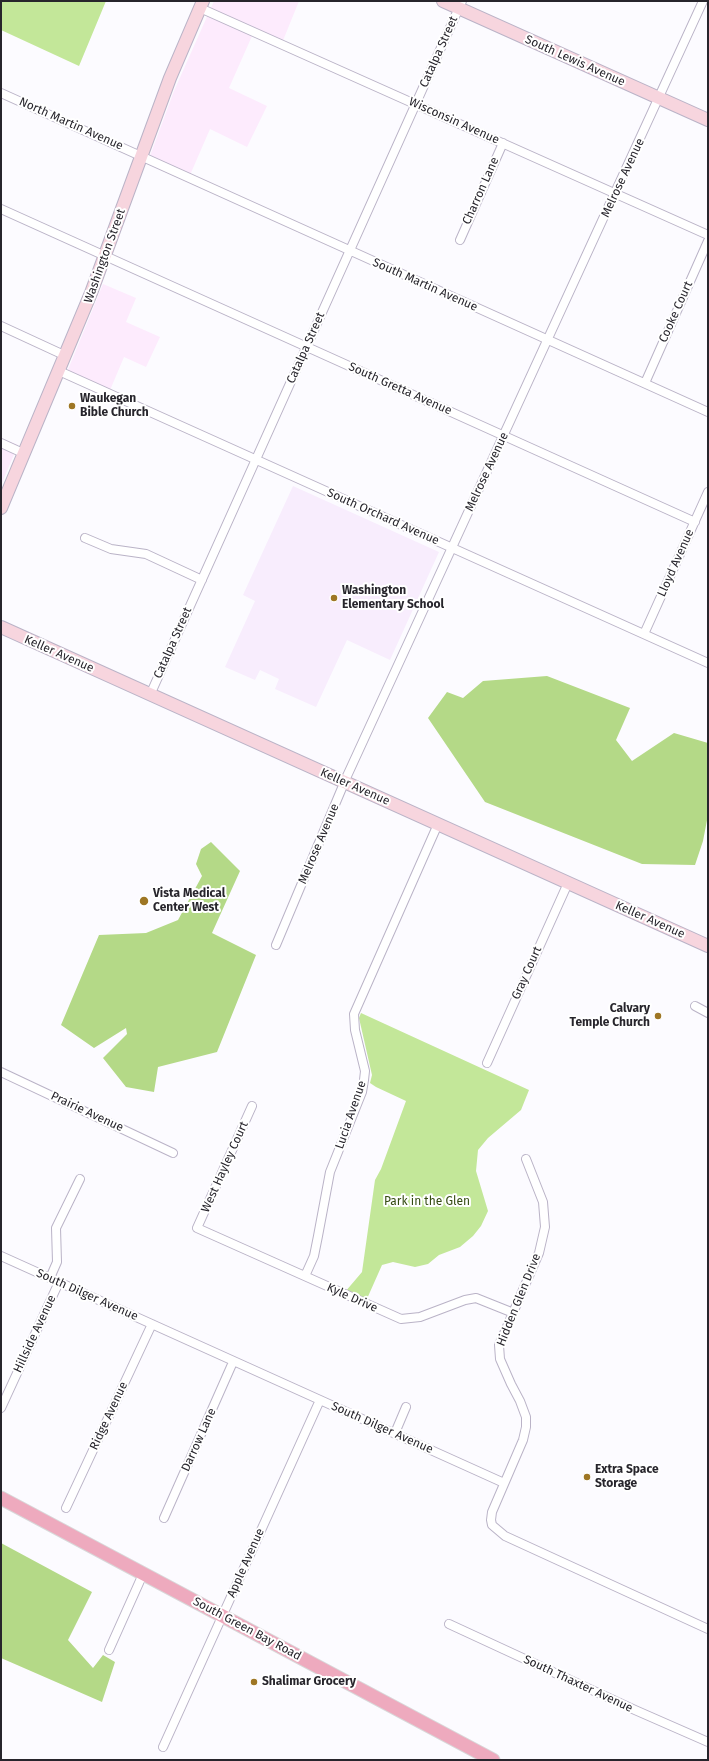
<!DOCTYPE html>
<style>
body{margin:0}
#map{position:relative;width:709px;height:1761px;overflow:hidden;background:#fcfbff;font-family:"Fira Sans",sans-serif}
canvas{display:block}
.frame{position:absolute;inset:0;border:2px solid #27252c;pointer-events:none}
</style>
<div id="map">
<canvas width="709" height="1761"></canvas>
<div class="frame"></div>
</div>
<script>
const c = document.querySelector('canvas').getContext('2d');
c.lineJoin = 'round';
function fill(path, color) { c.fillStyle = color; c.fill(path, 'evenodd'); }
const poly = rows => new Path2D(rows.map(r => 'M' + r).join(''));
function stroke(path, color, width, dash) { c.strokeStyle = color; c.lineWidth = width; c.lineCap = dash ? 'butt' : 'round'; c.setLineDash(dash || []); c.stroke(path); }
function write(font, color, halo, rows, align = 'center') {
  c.font = font + ' "Fira Sans",sans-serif'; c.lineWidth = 4; c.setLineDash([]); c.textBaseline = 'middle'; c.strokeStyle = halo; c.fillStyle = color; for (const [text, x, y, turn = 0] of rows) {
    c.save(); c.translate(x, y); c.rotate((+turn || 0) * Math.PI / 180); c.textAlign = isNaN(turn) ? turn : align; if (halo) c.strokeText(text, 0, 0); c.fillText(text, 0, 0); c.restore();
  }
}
const commercial = poly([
 [214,1,299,1,280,48,252,36,229,88,267,106,247,147,210,129,187,182,147,164,174,91],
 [103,284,136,298,126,322,160,337,146,367,124,357,108,395,65,377],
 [1,438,18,445,1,485]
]);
const education = poly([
 [293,486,439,552,390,660,347,640,316,707,275,689,279,679,260,670,255,680,225,667,255,601,243,595]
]);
const green = poly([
 [1,1,106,1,79,66,1,30],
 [361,1013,529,1090,521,1110,488,1138,478,1150,476,1171,488,1211,481,1226,473,1236,460,1247,439,1255,428,1264,415,1267,393,1262,382,1265,366,1301,345,1292,362,1272,375,1180,381,1169,406,1101,376,1087,370,1083,372,1075,359,1018]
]);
const forest = poly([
 [547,676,630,708,616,740,632,761,674,733,708,743,708,815,703,841,695,865,642,864,485,802,428,718,447,692,463,698,483,681],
 [211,842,240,871,212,933,256,955,217,1052,158,1067,154,1092,126,1087,103,1058,127,1034,126,1028,94,1048,61,1025,99,935,146,933,178,920,202,876,196,864,201,849],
 [1,1543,92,1592,68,1640,93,1668,103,1655,115,1662,102,1702,1,1658]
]);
const street = poly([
 [200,8,708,235],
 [1,93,708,412],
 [1,209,695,522],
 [460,240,503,143],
 [1,326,66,356],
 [59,371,708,663],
 [645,383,708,241],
 [1,443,25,454],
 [85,538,111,549,146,554,202,580],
 [644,634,708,492],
 [150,695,462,1],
 [276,945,347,776,703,1],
 [695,1006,708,1013],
 [487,1063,568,883],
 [1,1072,173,1153],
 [526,1159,543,1202,545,1227,539,1253,499,1345,500,1359,511,1384,520,1401,526,1417,526,1427,523,1440,492,1512,491,1520,492,1525,505,1536,708,1629],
 [197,1228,401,1319,420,1317,465,1300,476,1298,511,1312],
 [197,1228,252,1106],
 [1,1256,504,1483],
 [305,1276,314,1256,318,1236,330,1172,362,1092,364,1080,365,1071,355,1030,354,1014,438,824],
 [50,1278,57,1262,56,1228,80,1179],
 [1,1408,59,1282],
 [395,1433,406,1407],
 [66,1508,152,1324],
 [164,1518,233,1362],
 [449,1624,635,1710,708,1742],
 [109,1650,143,1574],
 [163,1747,320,1400]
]);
const secondary = poly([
 [443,1,708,120],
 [1,508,91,293,170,78,203,1],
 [1,627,708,946]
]);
const primary = poly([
 [1,1498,493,1760]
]);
const markers = [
 [72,406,4,"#9e7624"],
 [334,598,4,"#9e7624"],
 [144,901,5,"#9e7624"],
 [658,1016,4,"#9e7624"],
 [587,1477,4,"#9e7624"],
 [254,1682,4,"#9e7624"]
];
const streetNames = [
 ["Catalpa Street",439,52,-66],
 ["South Lewis Avenue",575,61,24],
 ["Wisconsin Avenue",454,121,24],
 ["North Martin Avenue",71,124,24],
 ["Melrose Avenue",623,178,-65],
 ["Charron Lane",481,191,-66],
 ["Washington Street",105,256,-70],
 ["South Martin Avenue",425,285,24],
 ["Cooke Court",676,312,-66],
 ["Catalpa Street",306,348,-66],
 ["South Gretta Avenue",400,389,24],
 ["Melrose Avenue",487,472,-65],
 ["South Orchard Avenue",383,517,24],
 ["Lloyd Avenue",676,563,-66],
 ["Catalpa Street",173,643,-66],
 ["Keller Avenue",59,654,24],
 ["Keller Avenue",355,787,24],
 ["Melrose Avenue",319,844,-67],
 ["Keller Avenue",650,920,24],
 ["Gray Court",527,973,-66],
 ["Prairie Avenue",87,1112,25],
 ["Lucia Avenue",351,1115,-71],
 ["West Hayley Court",225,1167,-66],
 ["South Dilger Avenue",87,1295,24],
 ["Kyle Drive",352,1298,24],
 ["Hidden Glen Drive",519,1300,-68],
 ["Hillside Avenue",35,1334,-65],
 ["Ridge Avenue",109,1416,-65],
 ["South Dilger Avenue",382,1428,24],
 ["Darrow Lane",199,1440,-66],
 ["Apple Avenue",246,1563,-66],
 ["South Green Bay Road",247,1629,28],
 ["South Thaxter Avenue",578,1684,25]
];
const poiNames = [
 ["Waukegan",80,399],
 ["Bible Church",80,413],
 ["Washington",342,591],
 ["Elementary School",342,605],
 ["Vista Medical",153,894],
 ["Center West",153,908],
 ["Calvary",650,1009,"right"],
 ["Temple Church",650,1023,"right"],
 ["Extra Space",595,1470],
 ["Storage",595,1484],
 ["Shalimar Grocery",262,1682]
];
const parkNames = [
 ["Park in the Glen",427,1202]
];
fill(commercial, '#fdebfd');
fill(education, '#f8edfd');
fill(green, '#c3e799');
fill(forest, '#b4d987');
stroke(street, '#bab3c7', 10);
stroke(secondary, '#bab3c7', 14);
stroke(primary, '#d8d8d9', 15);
stroke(street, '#fff', 8);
stroke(secondary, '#f7d5de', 12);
stroke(primary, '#eeaabe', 13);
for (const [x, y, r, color] of markers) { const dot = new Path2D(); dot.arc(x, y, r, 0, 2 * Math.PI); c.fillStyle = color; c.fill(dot); stroke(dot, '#fff', 1.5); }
write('12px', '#27252c', '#fff', streetNames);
write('bold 12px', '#27252c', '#fff', poiNames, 'left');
write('12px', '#354b12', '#fff', parkNames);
</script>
